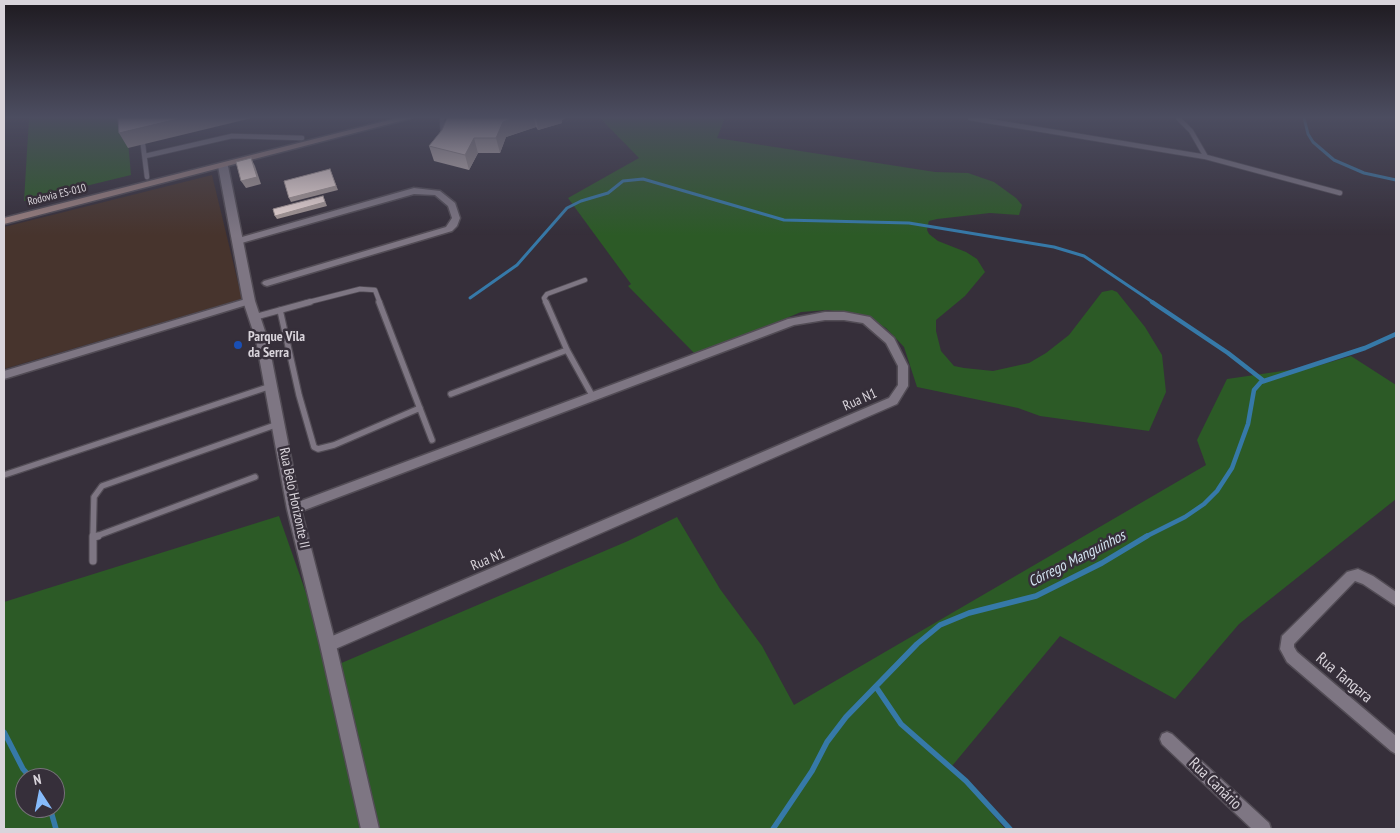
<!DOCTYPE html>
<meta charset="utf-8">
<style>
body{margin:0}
#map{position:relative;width:1400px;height:833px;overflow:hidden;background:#362f3a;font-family:"PT Sans Narrow",sans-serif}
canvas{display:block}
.frame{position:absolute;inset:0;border:5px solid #d9d4db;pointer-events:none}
.north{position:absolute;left:15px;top:768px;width:50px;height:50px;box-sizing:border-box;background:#362f3a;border:1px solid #77717a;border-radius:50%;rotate:349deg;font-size:14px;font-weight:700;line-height:20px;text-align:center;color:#d9d4db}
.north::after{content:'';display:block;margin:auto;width:18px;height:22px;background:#86bbfb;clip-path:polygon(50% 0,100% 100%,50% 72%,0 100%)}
</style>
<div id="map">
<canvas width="1400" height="833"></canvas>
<div class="frame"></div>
<div class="north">N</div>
</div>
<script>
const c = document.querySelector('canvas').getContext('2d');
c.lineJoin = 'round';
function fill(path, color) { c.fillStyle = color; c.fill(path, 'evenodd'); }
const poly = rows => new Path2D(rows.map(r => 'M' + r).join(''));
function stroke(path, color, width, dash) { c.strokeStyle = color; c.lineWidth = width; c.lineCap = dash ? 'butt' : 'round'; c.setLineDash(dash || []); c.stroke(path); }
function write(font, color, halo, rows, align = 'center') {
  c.font = font + ' "PT Sans Narrow",sans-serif'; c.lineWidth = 5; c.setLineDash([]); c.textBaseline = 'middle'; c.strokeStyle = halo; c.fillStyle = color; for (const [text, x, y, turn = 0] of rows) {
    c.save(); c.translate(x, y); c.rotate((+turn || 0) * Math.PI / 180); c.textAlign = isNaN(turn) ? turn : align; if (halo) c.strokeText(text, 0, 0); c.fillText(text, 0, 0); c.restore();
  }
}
const industrial = poly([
 [212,175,242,299,4,369,4,227]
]);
const green = poly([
 [29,118,126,118,131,175,24,201],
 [600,118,725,118,717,138,935,172,968,173,994,182,1016,198,1022,205,1019,215,990,213,937,219,929,221,928,224,927,230,929,234,938,241,966,252,977,259,985,272,965,296,936,320,936,331,941,351,954,366,964,368,993,371,1029,363,1046,353,1069,335,1102,292,1112,290,1117,292,1145,327,1162,355,1166,392,1149,431,1040,416,1018,408,917,387,904,347,886,328,866,317,828,310,801,312,697,356,628,286,631,284,568,198,639,158],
 [1351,356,1396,385,1396,499,1239,624,1175,699,1060,636,952,766,1005,829,4,829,4,602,279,516,332,667,628,541,677,517,720,589,762,646,794,705,1206,465,1197,440,1227,379,1317,366],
 [25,778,55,778,55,808,25,808]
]);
const streamFar2 = poly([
 [1304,118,1308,134,1313,142,1334,160,1364,173,1396,180],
 [470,298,517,265,567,208,581,201,608,193,623,181,643,179,784,220,909,223,1054,247,1084,256,1154,303]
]);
const streamFar1 = poly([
 [1152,302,1228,353,1264,381],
 [1145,537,1185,517,1204,504,1217,491,1232,468,1248,424,1254,390,1261,382,1365,348,1396,334]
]);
const stream = poly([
 [876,687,901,724,966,781,1010,829],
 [4,732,23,769,31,778],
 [50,808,56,829],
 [773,829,812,771,827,742,846,717,917,644,940,625,969,613,1036,596,1102,563,1147,536]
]);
const serviceFar2 = poly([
 [442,118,443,134],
 [970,118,1206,157,1340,193],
 [1178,118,1191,131,1206,157],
 [143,145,147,177],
 [145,156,232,136,302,138],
 [305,303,360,289,375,290,380,303],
 [546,303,544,298,547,294,585,280]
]);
const serviceFar1 = poly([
 [379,302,432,440],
 [546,302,567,350,593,397],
 [280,310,299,395,314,447,318,449,334,445,420,408],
 [255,317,310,302],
 [451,394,567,350],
 [4,475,271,386],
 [93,537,94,497,102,486,278,424],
 [94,537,255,477]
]);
const service = poly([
 [94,537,98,536],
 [93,561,93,536]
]);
const minor = poly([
 [414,188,440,191,455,203,460,218,457,226,452,231,267,286,264,285,262,283,264,281,446,227,452,218,448,206,435,195,414,194,238,244,233,241,235,239,414,188],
 [249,298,253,299,254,301,253,303,4,379,4,371,249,298],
 [825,312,844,312,870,317,894,338,908,366,908,386,897,404,333,650,328,652,323,650,321,645,323,640,889,398,898,385,898,366,886,343,863,323,844,320,825,320,794,325,294,514,290,513,288,509,290,505,788,319,825,312],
 [1358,569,1373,576,1396,592,1396,606,1363,584,1355,581,1294,644,1294,647,1297,652,1396,736,1396,754,1391,751,1287,662,1280,649,1282,636,1347,572,1358,569],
 [1167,732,1172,734,1269,823,1271,829,1252,829,1162,744,1160,739,1162,734,1167,732]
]);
const tertiary = poly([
 [223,163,228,166,255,301,268,340,301,509,336,645,379,829,361,829,320,645,287,509,256,340,243,301,218,166,223,163]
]);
const secondary = poly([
 [397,118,412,118,4,224,4,218,397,118]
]);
const wall = poly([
 [447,118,566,118,562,120,562,123,538,130,536,127,506,137,500,153,478,153,469,170,434,161,429,146,442,130]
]);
const shadedWall = poly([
 [182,118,252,118,128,148,119,133],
 [514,118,534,118,536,127,506,137,500,153,496,138,503,122],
 [536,118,566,118,562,120,562,123,538,130],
 [474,138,478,153,469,170,465,155],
 [251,158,255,166,261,184,246,188,241,181],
 [330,169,338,190,291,202,289,198],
 [323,196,327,206,277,219,275,216]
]);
const building = poly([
 [118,118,182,118,119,133,118,118],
 [447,118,514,118,503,122,496,138,474,138,465,155,429,146,442,130,447,118],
 [251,158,257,177,241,181,236,162,251,158],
 [330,169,336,186,289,198,284,181,330,169],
 [323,196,325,202,275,216,273,209,323,196]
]);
const markers = [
 [238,345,5,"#1a4fb4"]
];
const farStreetnames = [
 ["Rodovia ES-010",57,195,-14]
];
const poiNames = [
 ["Parque Vila",248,337],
 ["da Serra",248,353]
];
const streetNames = [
 ["Rua N1",860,400,-24],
 ["Rua Belo Horizonte II",294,498,78],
 ["Rua N1",488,560,-23]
];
const waterNames = [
 ["Córrego Manguinhos",1077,559,-27]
];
const nearStreetnames = [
 ["Rua Tangara",1344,678,40],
 ["Rua Canário",1215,784,44]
];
fill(industrial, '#47342d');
fill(green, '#2c5a26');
stroke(streamFar2, '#3679a8', 3);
stroke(streamFar1, '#3679a8', 4.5);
stroke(stream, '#3679a8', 5.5);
stroke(serviceFar2, '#524c55', 6);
stroke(serviceFar1, '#524c55', 8);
stroke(service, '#524c55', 9);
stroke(minor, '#524c55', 3);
stroke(tertiary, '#524c55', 3);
stroke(secondary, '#524c55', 3);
stroke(serviceFar2, '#7e7683', 4.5);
stroke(serviceFar1, '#7e7683', 5.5);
stroke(service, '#7e7683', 7);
fill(minor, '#7e7683');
fill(tertiary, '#7e7683');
fill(secondary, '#997f7e');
fill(wall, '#cfbfbc');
fill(shadedWall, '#a99b99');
fill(building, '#f1dedb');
stroke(building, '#a99b99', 1);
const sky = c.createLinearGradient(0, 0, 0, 235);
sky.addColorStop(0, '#1e1a20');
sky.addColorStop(0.5, '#4c4d60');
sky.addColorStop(1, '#4c4d6000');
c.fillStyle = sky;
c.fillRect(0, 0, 1400, 235);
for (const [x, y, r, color] of markers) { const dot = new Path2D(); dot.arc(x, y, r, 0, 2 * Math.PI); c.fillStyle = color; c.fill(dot); stroke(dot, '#362f3a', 2); }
write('11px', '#d9d4db', '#362f3a', farStreetnames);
write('bold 14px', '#d9d4db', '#362f3a', poiNames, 'left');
write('14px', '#d9d4db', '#362f3a', streetNames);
write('italic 15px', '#d2e2f0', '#362f3a', waterNames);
write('16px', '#d9d4db', '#362f3a', nearStreetnames);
</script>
